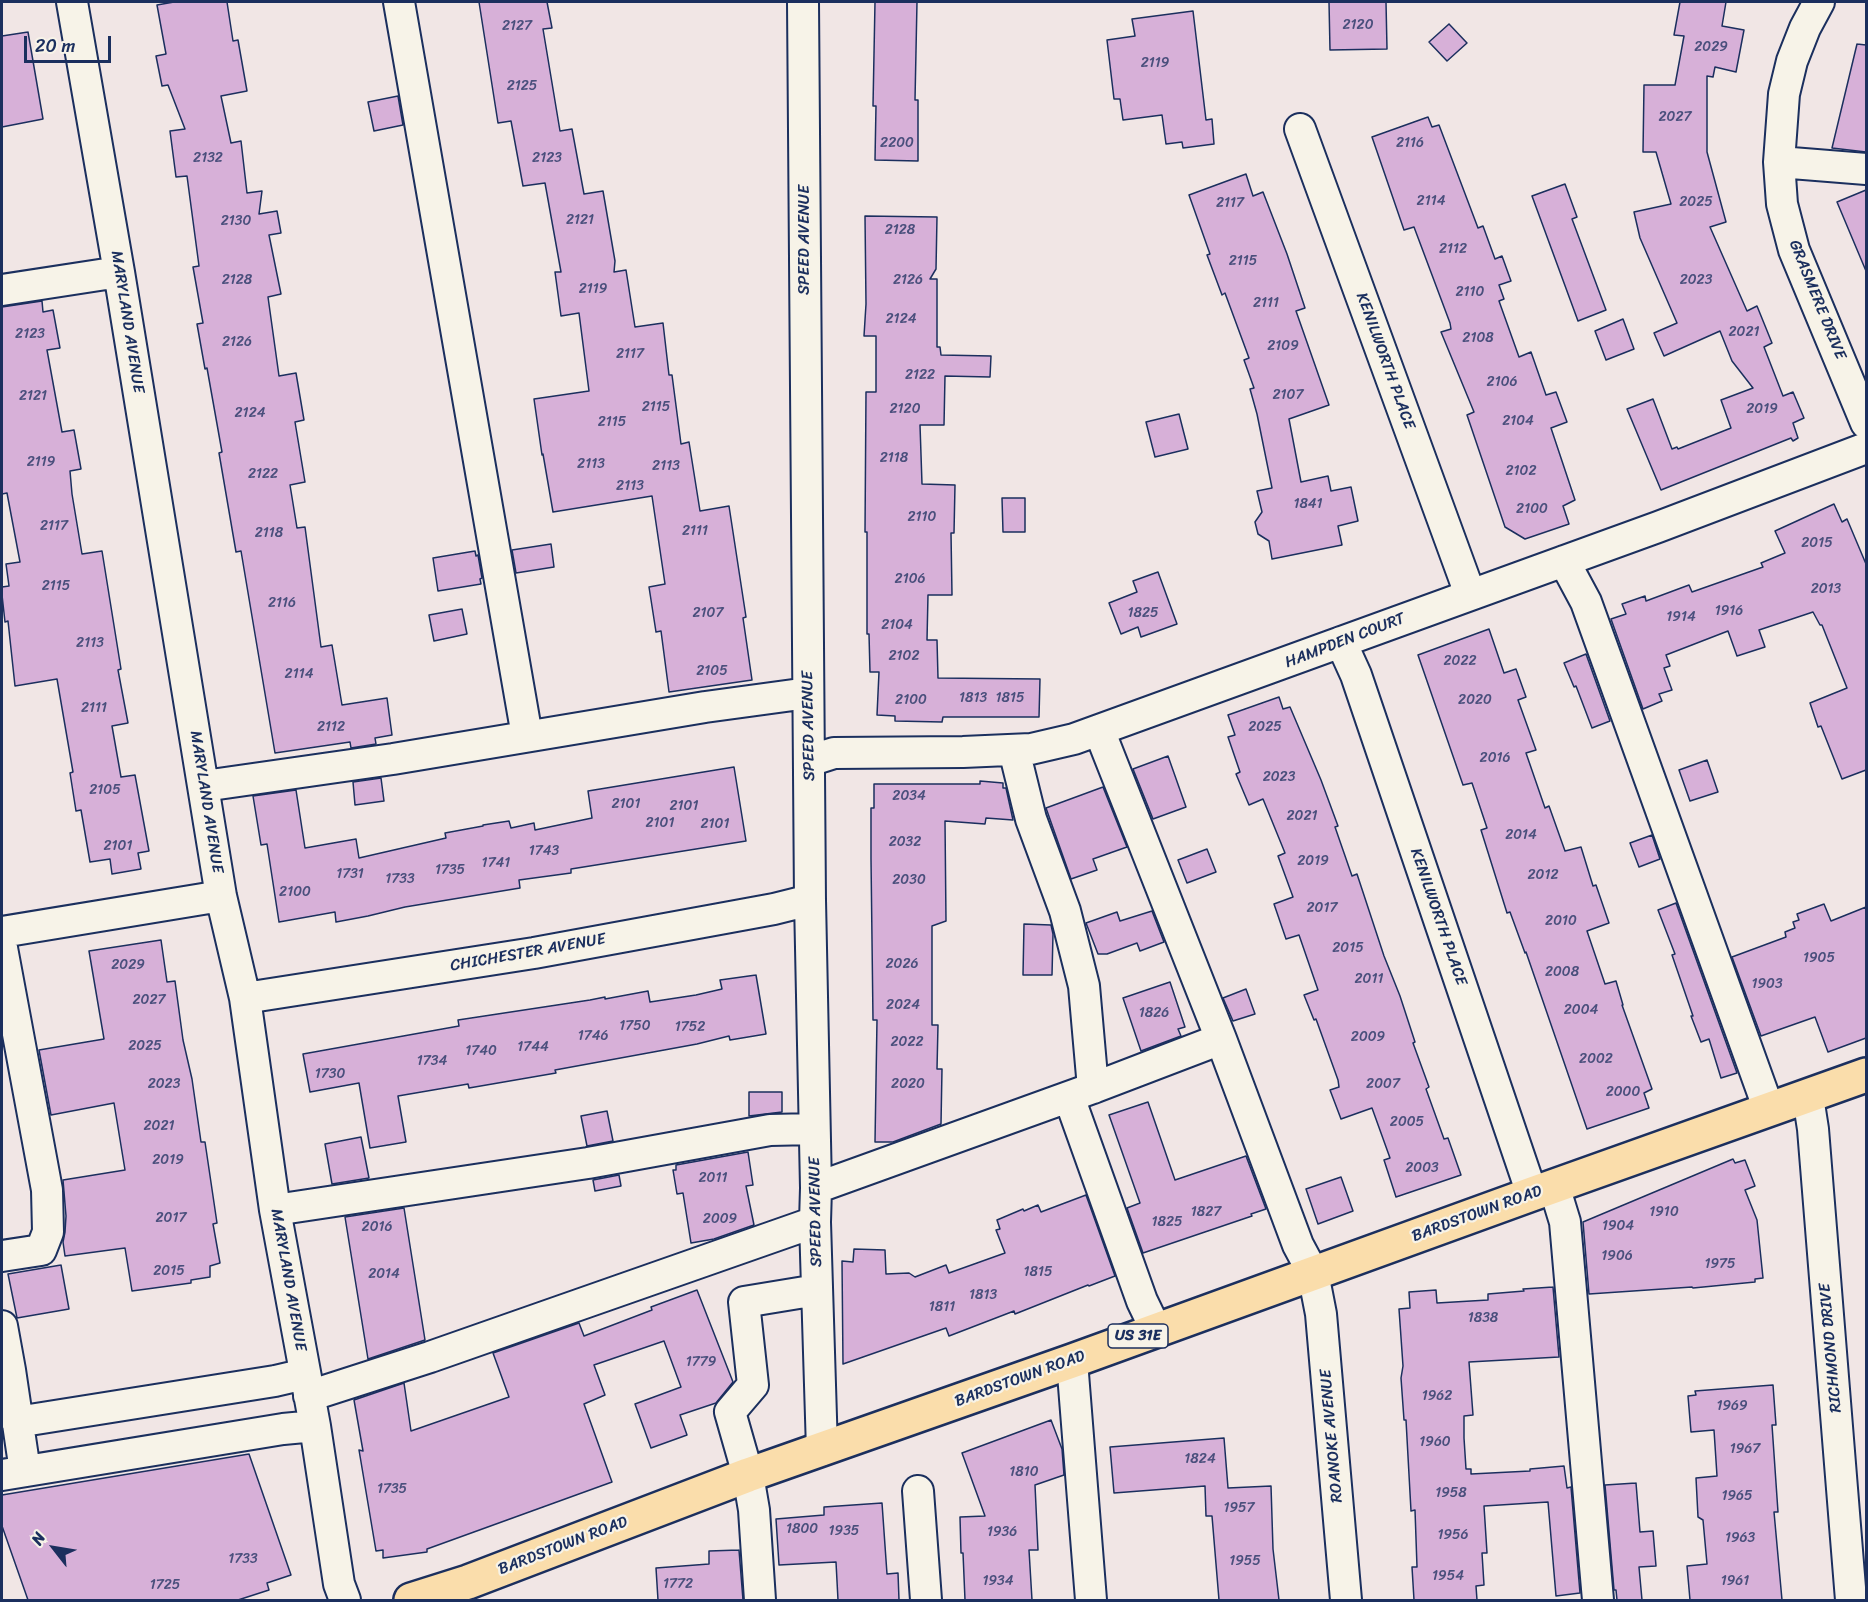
<!DOCTYPE html>
<style>
body{margin:0}
#map{position:relative;width:1868px;height:1602px;overflow:hidden;background:#f1e6e5;font-family:Sriracha,sans-serif}
canvas{display:block}
.frame{position:absolute;inset:0;border:3px solid #1b2f5e;pointer-events:none}
.north{position:absolute;left:24px;top:1518px;width:60px;height:60px;-webkit-text-stroke:4px #f7f3e8;paint-order:stroke;rotate:301deg;font-size:16px;font-weight:700;line-height:24px;text-align:center;color:#1b2f5e}
.north::after{content:'';display:block;margin:auto;width:21px;height:27px;background:#1b2f5e;clip-path:polygon(50% 0,100% 100%,50% 72%,0 100%)}
.scale{position:absolute;left:24px;top:36px;width:87px;height:27px;box-sizing:border-box;border:3px solid #1b2f5e;border-top:0;padding-left:8px;font-size:18px;line-height:21px;white-space:nowrap;color:#1b2f5e;-webkit-text-stroke:4px #f7f3e8;paint-order:stroke}
</style>
<div id="map">
<canvas width="1868" height="1602"></canvas>
<div class="frame"></div>
<div class="north">N</div>
<div class="scale">20 m</div>
</div>
<script>
const c = document.querySelector('canvas').getContext('2d');
c.lineJoin = 'round';
function fill(path, color) { c.fillStyle = color; c.fill(path, 'evenodd'); }
const poly = rows => new Path2D(rows.map(r => 'M' + r).join(''));
function stroke(path, color, width, dash) { c.strokeStyle = color; c.lineWidth = width; c.lineCap = dash ? 'butt' : 'round'; c.setLineDash(dash || []); c.stroke(path); }
function write(font, color, halo, rows, align = 'center') {
  c.font = font + ' Sriracha,sans-serif'; c.lineWidth = 4.5; c.setLineDash([]); c.textBaseline = 'middle'; c.strokeStyle = halo; c.fillStyle = color; for (const [text, x, y, turn = 0] of rows) {
    c.save(); c.translate(x, y); c.rotate((+turn || 0) * Math.PI / 180); c.textAlign = isNaN(turn) ? turn : align; if (halo) c.strokeText(text, 0, 0); c.fillText(text, 0, 0); c.restore();
  }
}
const building = poly([
 [174,2,227,2,233,41,238,40,247,91,221,96,231,143,241,141,247,193,262,191,259,214,277,211,281,233,269,235,281,294,268,297,279,376,296,373,304,420,295,422,305,482,290,485,297,528,305,527,321,647,332,645,342,705,387,698,392,735,375,738,376,744,351,748,350,742,275,753,241,551,236,552,219,453,222,452,207,368,205,369,197,324,203,323,193,267,199,266,187,176,176,177,170,131,185,129,168,85,162,86,156,56,166,54,157,5,174,2],
 [479,2,547,2,552,28,543,29,560,131,572,129,584,194,603,191,615,261,614,272,626,270,635,327,663,323,669,375,672,375,681,444,689,442,700,511,729,506,746,617,743,618,752,680,669,692,661,631,656,632,649,587,665,584,652,496,553,512,543,454,542,455,534,399,589,391,579,313,561,316,555,272,561,272,545,183,523,186,511,121,498,123,479,2],
 [875,2,917,2,915,100,918,100,918,161,875,160,876,106,873,106,875,2],
 [1329,2,1386,2,1387,49,1330,50,1329,2],
 [1680,2,1726,2,1722,26,1744,30,1736,72,1715,67,1713,77,1707,76,1707,152,1726,222,1710,227,1747,311,1757,306,1772,343,1764,347,1783,396,1793,392,1804,418,1793,423,1798,438,1793,441,1791,438,1661,490,1627,409,1653,399,1672,449,1677,447,1678,449,1731,428,1721,400,1753,388,1732,361,1720,331,1664,356,1654,333,1677,323,1640,238,1634,212,1671,204,1656,152,1643,152,1644,85,1675,85,1684,36,1674,35,1680,2],
 [1193,11,1206,120,1212,119,1214,144,1183,148,1182,142,1166,144,1162,115,1123,120,1120,99,1114,99,1107,40,1135,36,1132,19,1193,11],
 [1449,24,1467,43,1447,61,1429,42,1449,24],
 [28,32,43,119,2,127,2,36,28,32],
 [1857,44,1866,45,1866,152,1832,148,1857,44],
 [398,96,403,125,374,131,368,102,398,96],
 [1428,117,1432,127,1439,125,1478,228,1483,226,1495,259,1502,256,1511,281,1499,285,1504,299,1499,301,1519,357,1531,352,1546,395,1556,392,1567,422,1551,428,1575,500,1563,506,1569,524,1525,539,1505,527,1467,415,1474,412,1441,332,1451,329,1450,323,1414,227,1404,230,1372,137,1428,117],
 [1246,174,1253,196,1263,192,1287,254,1305,308,1296,311,1329,405,1289,419,1301,482,1328,476,1331,491,1351,487,1358,521,1338,526,1342,545,1272,559,1269,541,1258,534,1255,522,1262,512,1257,491,1272,488,1257,414,1250,389,1254,388,1244,360,1249,358,1225,293,1222,295,1207,255,1210,254,1189,195,1246,174],
 [1565,184,1577,217,1572,219,1606,310,1578,321,1532,196,1565,184],
 [1866,190,1866,271,1837,202,1866,190],
 [865,216,937,217,936,269,930,279,937,279,937,347,940,347,941,355,991,356,990,377,945,376,944,425,920,425,922,484,955,485,954,533,951,533,952,595,928,595,927,640,937,640,938,678,1040,679,1039,717,943,717,942,722,895,721,895,716,877,715,879,672,870,672,869,634,867,634,867,532,865,532,866,392,876,392,876,336,864,336,866,304,865,216],
 [42,301,43,312,53,310,60,348,47,350,62,432,74,430,81,469,70,471,72,494,82,554,102,551,121,669,118,670,128,723,112,726,121,777,135,775,149,851,138,853,141,869,112,874,110,859,90,862,81,810,76,811,70,773,73,772,57,679,15,686,8,621,5,622,2,595,2,587,9,586,6,564,20,562,7,493,2,494,2,307,42,301],
 [1623,319,1634,349,1606,360,1595,331,1623,319],
 [1179,414,1188,449,1155,457,1146,422,1179,414],
 [1002,498,1025,498,1025,532,1003,532,1002,498],
 [1834,504,1842,522,1847,519,1866,564,1866,770,1842,779,1821,726,1818,727,1810,703,1847,688,1822,625,1820,625,1813,612,1759,630,1765,647,1737,656,1728,631,1666,655,1670,666,1664,668,1672,690,1659,694,1662,701,1643,709,1611,619,1626,614,1622,604,1645,596,1646,601,1689,585,1692,592,1763,567,1761,563,1785,553,1775,531,1834,504],
 [551,544,554,567,516,573,512,550,551,544],
 [475,551,476,556,478,555,482,578,480,579,481,584,438,591,433,558,475,551],
 [1158,572,1177,624,1141,637,1138,627,1121,634,1109,603,1137,592,1133,581,1158,572],
 [462,609,467,634,434,641,429,615,462,609],
 [1489,629,1504,673,1516,669,1526,697,1518,700,1536,750,1526,753,1545,808,1549,806,1565,851,1581,847,1593,886,1596,885,1609,923,1587,931,1605,984,1616,981,1623,1005,1622,1005,1652,1089,1644,1093,1649,1108,1587,1129,1526,952,1525,953,1510,912,1507,913,1481,830,1487,828,1472,783,1463,785,1418,655,1489,629],
 [1586,654,1610,721,1592,728,1576,686,1574,687,1564,663,1586,654],
 [1279,697,1283,709,1290,707,1321,780,1338,826,1335,827,1352,876,1357,874,1384,956,1400,996,1415,1042,1413,1043,1429,1087,1426,1089,1444,1139,1448,1138,1461,1175,1396,1197,1384,1160,1390,1158,1372,1108,1341,1119,1330,1090,1339,1087,1338,1080,1316,1019,1314,1020,1304,995,1318,990,1299,935,1286,939,1274,904,1293,897,1278,856,1285,853,1263,799,1249,805,1236,774,1240,772,1228,737,1235,735,1228,715,1279,697],
 [1168,756,1186,807,1153,819,1133,769,1168,756],
 [1707,760,1718,792,1690,801,1679,770,1707,760],
 [734,767,746,841,571,869,571,873,519,880,520,888,405,907,368,916,336,922,335,912,279,922,267,844,261,845,253,796,296,790,305,848,356,839,359,858,446,838,445,833,483,826,483,825,509,821,511,828,534,823,535,830,592,818,588,791,734,767],
 [381,778,384,801,355,805,353,782,381,778],
 [980,781,1003,783,1003,788,1006,788,1013,820,986,818,985,824,945,821,946,921,932,926,932,1025,938,1025,937,1069,942,1069,941,1124,893,1142,875,1142,877,1020,873,1020,871,859,871,808,874,808,874,784,980,784,980,781],
 [1103,787,1127,847,1093,859,1097,870,1071,879,1046,808,1103,787],
 [1652,835,1660,859,1639,867,1630,843,1652,835],
 [1207,849,1216,872,1187,883,1178,860,1207,849],
 [1676,903,1737,1073,1721,1078,1709,1039,1701,1042,1691,1016,1693,1016,1672,955,1675,954,1658,910,1676,903],
 [1824,904,1831,921,1866,907,1866,1038,1828,1052,1815,1017,1761,1036,1732,957,1786,937,1785,932,1795,928,1793,922,1799,920,1797,914,1824,904],
 [1152,911,1164,942,1140,951,1137,943,1107,954,1098,954,1086,923,1117,912,1120,921,1152,911],
 [1024,924,1051,925,1053,934,1052,975,1023,975,1024,924],
 [161,940,167,982,175,981,183,1040,192,1079,201,1142,205,1142,217,1223,213,1224,220,1263,210,1266,210,1277,191,1280,191,1283,132,1291,125,1248,65,1256,63,1242,65,1232,66,1216,63,1180,125,1170,114,1103,51,1115,39,1050,104,1039,89,951,161,940],
 [756,975,766,1034,730,1040,729,1036,697,1044,555,1070,556,1073,469,1088,468,1084,398,1096,406,1142,370,1148,359,1083,310,1092,303,1054,459,1026,458,1020,590,1000,605,997,605,999,648,991,650,1002,696,995,722,989,720,980,756,975],
 [1170,982,1185,1027,1178,1029,1181,1036,1141,1051,1123,998,1170,982],
 [1246,989,1255,1014,1233,1021,1223,998,1246,989],
 [749,1092,782,1092,782,1112,749,1116,749,1092],
 [1148,1102,1175,1180,1246,1156,1266,1209,1251,1214,1252,1216,1143,1253,1127,1208,1140,1203,1109,1115,1148,1102],
 [607,1111,613,1141,587,1146,581,1116,607,1111],
 [361,1137,369,1178,332,1184,325,1144,361,1137],
 [748,1152,753,1185,746,1186,754,1225,714,1239,691,1243,683,1193,677,1194,673,1170,676,1170,676,1165,748,1152],
 [1733,1159,1735,1163,1745,1160,1755,1186,1745,1190,1757,1220,1763,1278,1755,1279,1755,1282,1693,1288,1692,1287,1589,1294,1583,1222,1733,1159],
 [619,1175,621,1186,595,1191,593,1180,619,1175],
 [1341,1177,1353,1211,1318,1224,1306,1189,1341,1177],
 [1086,1195,1115,1276,1089,1286,1088,1285,1015,1314,1014,1311,949,1336,946,1328,843,1364,842,1261,853,1262,854,1249,885,1250,886,1274,909,1273,915,1277,946,1265,949,1273,1005,1253,996,1230,1000,1229,997,1220,1023,1209,1024,1211,1038,1205,1041,1212,1086,1195],
 [404,1208,425,1340,368,1359,345,1217,404,1208],
 [61,1265,69,1309,17,1318,8,1274,61,1265],
 [1553,1287,1559,1357,1469,1362,1473,1415,1464,1416,1464,1438,1466,1469,1471,1469,1471,1474,1530,1471,1530,1469,1564,1466,1567,1488,1571,1487,1580,1593,1556,1596,1548,1502,1484,1506,1487,1553,1482,1553,1484,1585,1476,1586,1477,1600,1414,1600,1412,1567,1417,1567,1415,1510,1411,1511,1406,1420,1404,1420,1401,1378,1403,1366,1399,1309,1410,1308,1409,1292,1436,1290,1437,1303,1488,1300,1488,1294,1524,1291,1523,1289,1553,1287],
 [697,1290,733,1382,716,1403,680,1415,687,1435,651,1448,635,1404,681,1387,664,1341,594,1365,605,1395,584,1404,612,1482,427,1549,427,1552,383,1558,383,1550,376,1551,359,1450,363,1451,354,1400,404,1383,411,1431,509,1397,493,1353,579,1323,584,1336,652,1310,651,1307,697,1290],
 [1773,1385,1776,1425,1772,1425,1778,1512,1774,1512,1782,1600,1690,1600,1687,1566,1707,1564,1703,1520,1698,1517,1696,1478,1717,1476,1714,1430,1691,1432,1688,1396,1696,1395,1695,1391,1773,1385],
 [1051,1420,1062,1449,1064,1475,1035,1485,1038,1550,1029,1550,1032,1600,965,1600,963,1553,961,1553,960,1517,985,1516,962,1453,1051,1420],
 [1224,1438,1228,1488,1271,1486,1273,1549,1279,1600,1219,1600,1212,1516,1206,1516,1205,1486,1114,1493,1110,1447,1224,1438],
 [249,1454,291,1575,267,1583,269,1590,238,1600,28,1600,2,1526,2,1495,249,1454],
 [1636,1483,1640,1532,1653,1531,1656,1566,1639,1567,1642,1600,1617,1600,1616,1590,1614,1590,1605,1485,1636,1483],
 [882,1503,887,1574,898,1573,899,1600,838,1600,836,1562,779,1565,776,1519,824,1515,824,1507,882,1503],
 [739,1550,743,1600,658,1600,656,1568,709,1564,709,1551,739,1550]
]);
const minor = poly([
 [72,2,119,272,221,896,245,998,275,1210,315,1426,339,1584,345,1600],
 [399,2,527,736],
 [803,2,810,900,816,1188,815,1222,822,1450],
 [1819,2,1805,28,1792,61,1784,94,1779,162,1782,204,1794,250,1866,423],
 [1300,129,1470,594],
 [1779,162,1866,169],
 [2,290,119,272],
 [1564,561,1586,602,1769,1110],
 [1341,642,1356,675,1532,1194],
 [1099,730,1221,1039,1298,1245,1313,1273,1321,1314,1346,1600],
 [1014,750,1031,819,1065,911,1084,986,1093,1088],
 [809,761,834,753,963,752,1031,749,1074,739,1658,527,1866,448],
 [204,786,393,759,705,707,808,693],
 [2,932,221,896],
 [2,948,47,1190,48,1232,41,1250,2,1256],
 [245,998,534,953,774,909,810,900],
 [1069,1097,1142,1301,1156,1330],
 [1808,1097,1813,1129,1851,1600],
 [1554,1186,1565,1222,1598,1600],
 [816,1188,1093,1088,1221,1039],
 [275,1210,588,1163,770,1130,814,1129],
 [2,1326,10,1370,25,1471],
 [1072,1361,1091,1600],
 [309,1396,430,1357,815,1222],
 [17,1422,275,1381,305,1374],
 [2,1475,283,1429,315,1426],
 [918,1491,926,1600],
 [760,1600,754,1510,748,1475,730,1412,753,1385,744,1302,817,1290]
]);
const major = poly([
 [411,1600,468,1582,748,1475,1072,1361,1532,1194,1866,1075]
]);
const numberNames = [
 ["2120",1358,25],
 ["2127",517,26],
 ["2029",1711,47],
 ["2119",1155,63],
 ["2125",522,86],
 ["2027",1675,117],
 ["2200",897,143],
 ["2116",1410,143],
 ["2132",208,158],
 ["2123",547,158],
 ["2114",1431,201],
 ["2025",1696,202],
 ["2117",1230,203],
 ["2121",580,220],
 ["2130",236,221],
 ["2128",900,230],
 ["2112",1453,249],
 ["2115",1243,261],
 ["2128",237,280],
 ["2126",908,280],
 ["2023",1696,280],
 ["2119",593,289],
 ["2110",1470,292],
 ["2111",1266,303],
 ["2124",901,319],
 ["2021",1744,332],
 ["2123",30,334],
 ["2108",1478,338],
 ["2126",237,342],
 ["2109",1283,346],
 ["2117",630,354],
 ["2122",920,375],
 ["2106",1502,382],
 ["2107",1288,395],
 ["2121",33,396],
 ["2115",656,407],
 ["2120",905,409],
 ["2019",1762,409],
 ["2124",250,413],
 ["2104",1518,421],
 ["2115",612,422],
 ["2118",894,458],
 ["2119",41,462],
 ["2113",591,464],
 ["2113",666,466],
 ["2102",1521,471],
 ["2122",263,474],
 ["2113",630,486],
 ["1841",1308,504],
 ["2100",1532,509],
 ["2110",922,517],
 ["2117",54,526],
 ["2111",695,531],
 ["2118",269,533],
 ["2015",1817,543],
 ["2106",910,579],
 ["2115",56,586],
 ["2013",1826,589],
 ["2116",282,603],
 ["1916",1729,611],
 ["2107",708,613],
 ["1825",1143,613],
 ["1914",1681,617],
 ["2104",897,625],
 ["2113",90,643],
 ["2102",904,656],
 ["2022",1460,661],
 ["2105",712,671],
 ["2114",299,674],
 ["1813",973,698],
 ["1815",1010,698],
 ["2100",911,700],
 ["2020",1475,700],
 ["2111",94,708],
 ["2112",331,727],
 ["2025",1265,727],
 ["2016",1495,758],
 ["2023",1279,777],
 ["2105",105,790],
 ["2034",909,796],
 ["2101",626,804],
 ["2101",684,806],
 ["2021",1302,816],
 ["2101",660,823],
 ["2101",715,824],
 ["2014",1521,835],
 ["2032",905,842],
 ["2101",118,846],
 ["1743",544,851],
 ["2019",1313,861],
 ["1741",496,863],
 ["1735",450,870],
 ["1731",350,874],
 ["2012",1543,875],
 ["1733",400,879],
 ["2030",909,880],
 ["2100",295,892],
 ["2017",1322,908],
 ["2010",1561,921],
 ["2015",1348,948],
 ["1905",1819,958],
 ["2026",902,964],
 ["2029",128,965],
 ["2008",1562,972],
 ["2011",1369,979],
 ["1903",1767,984],
 ["2027",149,1000],
 ["2024",903,1005],
 ["2004",1581,1010],
 ["1826",1154,1013],
 ["1750",635,1026],
 ["1752",690,1027],
 ["1746",593,1036],
 ["2009",1368,1037],
 ["2022",907,1042],
 ["2025",145,1046],
 ["1744",533,1047],
 ["1740",481,1051],
 ["2002",1596,1059],
 ["1734",432,1061],
 ["1730",330,1074],
 ["2023",164,1084],
 ["2020",908,1084],
 ["2007",1383,1084],
 ["2000",1623,1092],
 ["2005",1407,1122],
 ["2021",159,1126],
 ["2019",168,1160],
 ["2003",1422,1168],
 ["2011",713,1178],
 ["1827",1206,1212],
 ["1910",1664,1212],
 ["2017",171,1218],
 ["2009",720,1219],
 ["1825",1167,1222],
 ["1904",1618,1226],
 ["2016",377,1227],
 ["1906",1617,1256],
 ["1975",1720,1264],
 ["2015",169,1271],
 ["1815",1038,1272],
 ["2014",384,1274],
 ["1813",983,1295],
 ["1811",942,1307],
 ["1838",1483,1318],
 ["1779",701,1362],
 ["1962",1437,1396],
 ["1969",1732,1406],
 ["1960",1435,1442],
 ["1967",1745,1449],
 ["1824",1200,1459],
 ["1810",1024,1472],
 ["1735",392,1489],
 ["1958",1451,1493],
 ["1965",1737,1496],
 ["1957",1239,1508],
 ["1800",802,1529],
 ["1935",844,1531],
 ["1936",1002,1532],
 ["1956",1453,1535],
 ["1963",1740,1538],
 ["1733",243,1559],
 ["1955",1245,1561],
 ["1954",1448,1576],
 ["1934",998,1581],
 ["1961",1735,1581],
 ["1772",678,1584],
 ["1725",165,1585]
];
const shields = [
 [1138,1336,60]
];
const shieldNames = [
 ["US 31E",1138,1336]
];
const streetNames = [
 ["SPEED AVENUE",805,240,-90],
 ["GRASMERE DRIVE",1817,300,68],
 ["MARYLAND AVENUE",127,322,81],
 ["KENILWORTH PLACE",1385,361,70],
 ["HAMPDEN COURT",1345,641,-21],
 ["SPEED AVENUE",809,726,-91],
 ["MARYLAND AVENUE",206,802,81],
 ["KENILWORTH PLACE",1438,917,71],
 ["CHICHESTER AVENUE",528,953,-10],
 ["SPEED AVENUE",816,1212,-91],
 ["BARDSTOWN ROAD",1477,1214,-20],
 ["MARYLAND AVENUE",288,1280,80],
 ["RICHMOND DRIVE",1831,1348,-95],
 ["BARDSTOWN ROAD",1020,1379,-20],
 ["ROANOKE AVENUE",1332,1436,-95],
 ["BARDSTOWN ROAD",563,1546,-21]
];
fill(building, '#d7b0d8');
stroke(building, '#1b2f5e', 1.5);
stroke(minor, '#1b2f5e', 34);
stroke(major, '#1b2f5e', 38);
stroke(minor, '#f7f3e8', 30);
stroke(major, '#faddab', 33);
write('14px', '#4a4f7c', null, numberNames);
for (const [x, y, w] of shields) { const box = new Path2D(); box.roundRect(x - w / 2, y - 12, w, 24, 4.5); c.fillStyle = '#f7f3e8'; c.fill(box); stroke(box, '#1b2f5e', 1.5); }
write('bold 15px', '#1b2f5e', null, shieldNames);
write('16px', '#1b2f5e', '#f7f3e8', streetNames);
</script>
